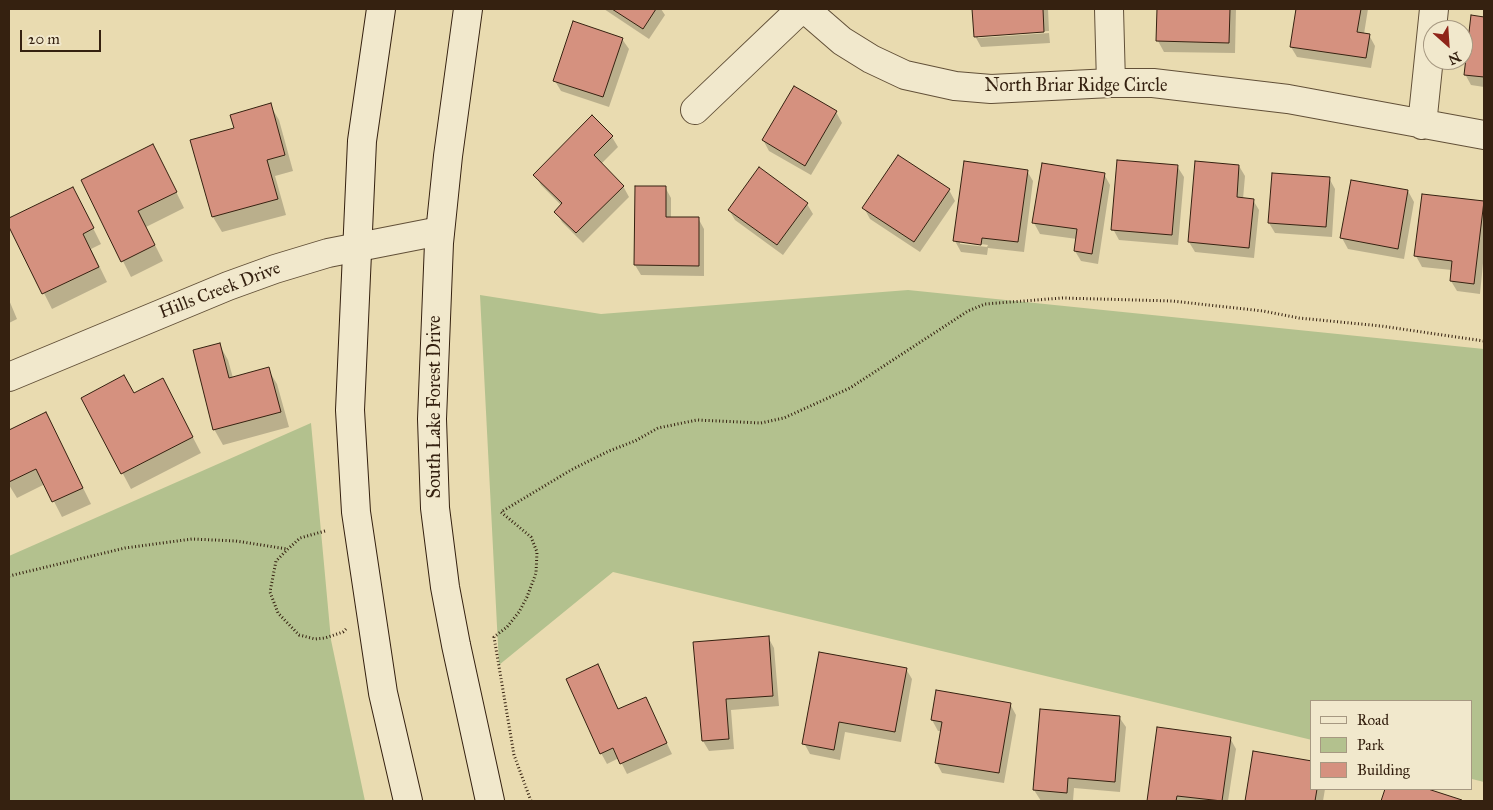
<!DOCTYPE html>
<style>
body{margin:0}
#map{position:relative;width:1493px;height:810px;overflow:hidden;background:#e9dbb0;font-family:"IM FELL Great Primer",serif}
canvas{display:block}
.frame{position:absolute;inset:0;border:10px solid #352110;pointer-events:none}
.legend{position:absolute;left:1310px;top:700px;width:162px;height:90px;box-sizing:border-box;background:#f1e8cc;border:1px solid #a69881;margin:0;padding:6px 9px;list-style:none;font-size:15px;color:#352110}
.legend li{display:flex;align-items:center;gap:10px;height:25px}
.legend b{width:25px;border:1px solid #a69881}
.north{position:absolute;left:1423px;top:20px;width:50px;height:50px;box-sizing:border-box;background:#f1e8cc;border:1px solid #a69881;border-radius:50%;rotate:154deg;font-size:14px;font-weight:700;line-height:20px;text-align:center;color:#352110}
.north::after{content:'';display:block;margin:auto;width:18px;height:22px;background:#8f2418;clip-path:polygon(50% 0,100% 100%,50% 72%,0 100%)}
.scale{position:absolute;left:20px;top:30px;width:81px;height:22px;box-sizing:border-box;border:2px solid #352110;border-top:0;padding-left:6px;font-size:15px;line-height:18px;white-space:nowrap;color:#352110;-webkit-text-stroke:4px #f1e8cc;paint-order:stroke}
</style>
<div id="map">
<canvas width="1493" height="810"></canvas>
<div class="frame"></div>
<ul class="legend">
<li><b style="height:6px;background:#f1e8cc"></b>Road</li>
<li><b style="height:14px;background:#b3c18e"></b>Park</li>
<li><b style="height:14px;background:#d5917f"></b>Building</li>
</ul>
<div class="north">N</div>
<div class="scale">20 m</div>
</div>
<script>
const c = document.querySelector('canvas').getContext('2d');
c.lineJoin = 'round';
function fill(path, color) { c.fillStyle = color; c.fill(path, 'evenodd'); }
const poly = rows => new Path2D(rows.map(r => 'M' + r).join(''));
function stroke(path, color, width, dash) { c.strokeStyle = color; c.lineWidth = width; c.lineCap = dash ? 'butt' : 'round'; c.setLineDash(dash || []); c.stroke(path); }
function write(font, color, halo, rows, align = 'center') {
  c.font = font + ' "IM FELL Great Primer",serif'; c.lineWidth = 4; c.setLineDash([]); c.textBaseline = 'middle'; c.strokeStyle = halo; c.fillStyle = color; for (const [text, x, y, turn = 0] of rows) {
    c.save(); c.translate(x, y); c.rotate((+turn || 0) * Math.PI / 180); c.textAlign = isNaN(turn) ? turn : align; if (halo) c.strokeText(text, 0, 0); c.fillText(text, 0, 0); c.restore();
  }
}
const green = poly([
 [908,290,1484,349,1484,782,1472,779,1472,701,1312,701,1312,740,613,572,499,665,480,295,601,314],
 [311,423,331,640,365,801,9,801,9,556]
]);
const shadow = poly([
 [604,9,661,9,665,15,649,39],
 [973,9,1048,9,1049,31,978,35,978,38,1049,33,1050,43,981,47,975,36],
 [1158,9,1236,9,1235,53,1164,52,1158,41],
 [1297,9,1368,9,1364,34,1369,35,1375,46,1371,68,1297,57,1291,47],
 [1472,17,1484,18,1484,87,1471,85,1465,74],
 [622,39,629,49,609,107,561,91,555,81],
 [795,88,836,112,842,123,811,175,769,151,763,140],
 [270,105,279,120,293,171,275,176,286,215,222,232,213,217,192,141,236,129],
 [612,137,618,147,601,164,623,186,629,197,583,243,562,222,556,212,562,206,541,185,535,175],
 [161,161,184,208,146,227,163,261,131,277,82,180],
 [1177,166,1184,177,1178,245,1119,240,1113,229],
 [1239,166,1245,176,1243,199,1253,200,1259,210,1254,258,1195,252,1189,242],
 [1027,171,1033,181,1024,252,988,248,987,255,961,252,955,241],
 [960,241,988,245,987,247,960,244],
 [1104,174,1110,185,1098,264,1081,261,1075,251,1077,239,1040,234,1034,223],
 [1329,178,1335,189,1332,237,1275,233,1269,223],
 [665,187,671,198,671,218,698,218,704,229,704,276,641,275,635,265],
 [73,188,101,244,91,249,107,282,52,309,9,224,9,219],
 [949,190,955,201,920,252,870,219,864,208],
 [1408,191,1414,202,1404,259,1348,249,1342,238],
 [1483,202,1484,204,1484,253,1480,294,1457,291,1451,281,1452,270,1422,267,1416,256],
 [807,204,813,214,783,255,735,220,729,210],
 [9,300,17,319,9,323],
 [219,344,228,360,233,378,268,369,277,384,289,427,223,445,214,429],
 [134,395,171,395,201,453,131,489,83,399],
 [46,413,91,504,62,517,45,484,17,498,9,485,9,431],
 [768,637,774,648,779,706,731,710,734,749,709,751,703,741,695,643],
 [598,666,619,710,645,698,672,754,627,774,619,758,607,764,601,753],
 [906,669,912,679,901,742,845,732,840,760,810,754,804,743],
 [1010,704,1016,715,1004,783,942,773,936,762,942,731,938,731,932,720],
 [1119,717,1126,727,1120,792,1074,788,1073,801,1041,801,1034,790],
 [1159,728,1230,738,1236,749,1228,801,1148,801],
 [1254,753,1312,789,1325,789,1323,801,1246,801],
 [1386,789,1424,789,1462,801,1382,801]
]);
const building = poly([
 [612,9,656,9,643,29,612,9],
 [972,9,1043,9,1044,32,974,37,972,9],
 [1157,9,1230,9,1229,43,1156,41,1157,9],
 [1296,9,1361,9,1357,32,1370,34,1366,58,1290,47,1296,9],
 [1471,15,1484,17,1484,77,1464,75,1471,15],
 [573,21,623,38,603,97,553,81,573,21],
 [794,86,837,111,805,166,762,140,794,86],
 [271,103,285,155,267,160,278,199,212,217,190,140,234,128,230,115,271,103],
 [592,115,613,136,594,155,624,186,576,233,554,212,562,203,533,175,592,115],
 [153,144,177,192,138,211,155,245,121,262,81,180,153,144],
 [898,155,950,189,914,242,862,208,898,155],
 [1117,160,1178,165,1172,235,1111,230,1117,160],
 [964,161,1028,170,1018,242,982,238,981,245,953,241,964,161],
 [1195,161,1239,165,1237,197,1254,199,1249,248,1188,242,1195,161],
 [1042,163,1105,173,1092,254,1074,251,1077,229,1032,223,1042,163],
 [759,167,808,203,777,245,728,210,759,167],
 [1272,173,1330,177,1326,227,1268,223,1272,173],
 [1351,180,1408,190,1398,249,1340,238,1351,180],
 [635,186,666,186,666,217,699,217,699,266,634,265,635,186],
 [73,187,94,228,83,234,99,267,42,294,9,227,9,218,73,187],
 [1422,194,1484,201,1474,284,1450,281,1452,261,1414,256,1422,194],
 [220,343,229,378,269,367,281,412,213,430,193,350,220,343],
 [124,375,134,393,163,378,193,437,121,474,81,398,124,375],
 [46,412,83,488,52,502,36,469,9,482,9,430,46,412],
 [769,636,773,696,726,699,729,739,702,741,693,642,769,636],
 [819,652,907,668,895,732,839,722,834,750,802,744,819,652],
 [598,664,618,709,646,697,667,743,620,764,613,748,600,754,566,679,598,664],
 [936,690,1011,703,999,773,935,763,942,722,931,720,936,690],
 [1040,709,1120,716,1115,782,1068,778,1067,793,1033,790,1040,709],
 [1157,727,1231,737,1222,801,1177,796,1176,801,1147,801,1157,727],
 [1253,751,1312,761,1312,789,1317,789,1315,801,1245,801,1253,751],
 [1385,789,1428,789,1462,800,1462,801,1381,801,1385,789]
]);
const path = poly([
 [325,531,300,538,288,549,276,561,270,592,278,613,299,635,315,639,325,638,343,632,346,629],
 [9,576,125,548,192,539,236,541,287,549],
 [531,801,514,755,494,637,507,627,519,612,527,597,536,573,537,552,531,537,501,512,571,470,609,451,635,441,658,428,697,420,761,423,784,418,850,388,968,311,985,304,1062,298,1172,301,1263,311,1299,318,1381,326,1484,341]
]);
const street = poly([
 [805,9,842,41,871,59,905,75,955,86,991,89,1111,83,1153,83,1288,99,1484,135],
 [1109,9,1111,83],
 [695,110,801,9],
 [1422,125,1434,9],
 [9,377,228,286,275,269,328,253,440,231]
]);
const secondary = poly([
 [381,9,362,141,350,410,356,512,383,693,408,801],
 [468,9,448,156,439,243,432,419,435,508,445,587,456,645,490,801]
]);
const streetNames = [
 ["North Briar Ridge Circle",1076,87],
 ["Hills Creek Drive",220,291,-21],
 ["South Lake Forest Drive",436,407,-90]
];
fill(green, '#b3c18e');
fill(shadow, '#0003');
fill(building, '#d5917f');
stroke(building, '#352110', 1);
stroke(street, '#625038', 30);
stroke(secondary, '#352110', 30);
stroke(path, '#352110', 3, [1, 2.5]);
stroke(street, '#f1e8cc', 28);
stroke(secondary, '#f1e8cc', 28);
write('18px', '#352110', '#f1e8cc', streetNames);
</script>
